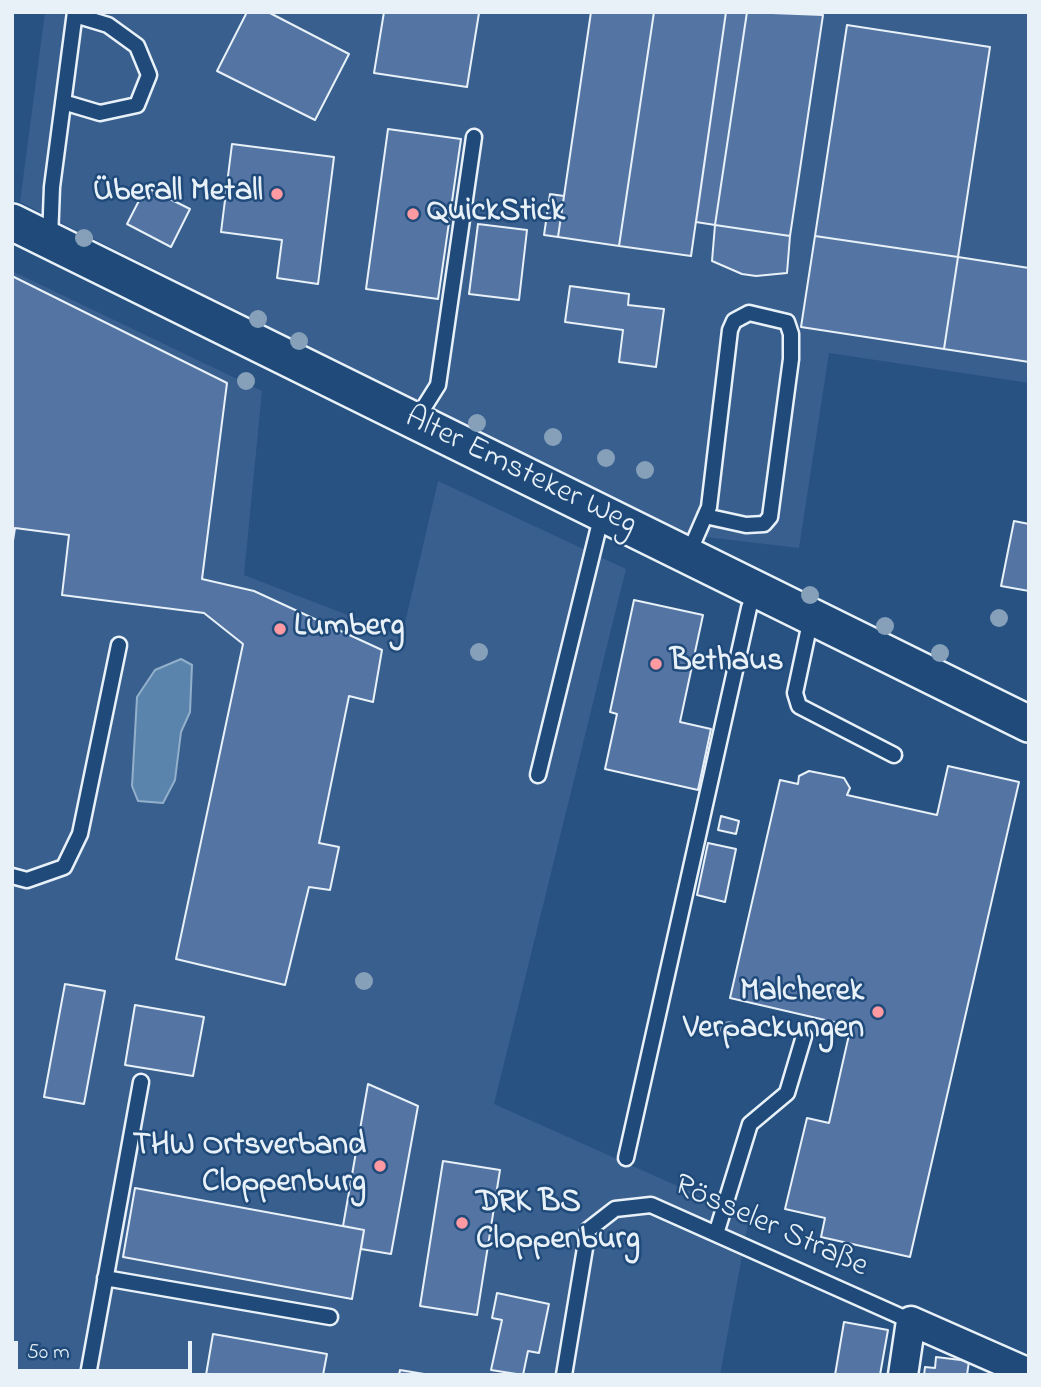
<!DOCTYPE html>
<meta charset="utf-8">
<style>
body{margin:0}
#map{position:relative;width:1041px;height:1387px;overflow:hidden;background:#285282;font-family:"Indie Flower",sans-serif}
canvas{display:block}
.frame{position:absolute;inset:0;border:14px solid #e8f1f8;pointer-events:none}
.scale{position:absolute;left:14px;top:1341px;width:178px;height:32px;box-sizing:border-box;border:4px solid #e8f1f8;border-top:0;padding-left:9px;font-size:21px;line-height:24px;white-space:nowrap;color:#e8f1f8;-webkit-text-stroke:5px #1f4a7a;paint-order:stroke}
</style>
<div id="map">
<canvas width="1041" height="1387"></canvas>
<div class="frame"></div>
<div class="scale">50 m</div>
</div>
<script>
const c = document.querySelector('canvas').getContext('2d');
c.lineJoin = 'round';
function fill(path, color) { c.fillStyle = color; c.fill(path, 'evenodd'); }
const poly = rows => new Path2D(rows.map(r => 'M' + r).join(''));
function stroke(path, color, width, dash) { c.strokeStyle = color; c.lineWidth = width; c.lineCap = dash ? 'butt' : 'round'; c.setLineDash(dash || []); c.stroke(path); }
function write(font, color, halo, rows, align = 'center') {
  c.font = font + ' "Indie Flower",sans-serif'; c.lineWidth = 5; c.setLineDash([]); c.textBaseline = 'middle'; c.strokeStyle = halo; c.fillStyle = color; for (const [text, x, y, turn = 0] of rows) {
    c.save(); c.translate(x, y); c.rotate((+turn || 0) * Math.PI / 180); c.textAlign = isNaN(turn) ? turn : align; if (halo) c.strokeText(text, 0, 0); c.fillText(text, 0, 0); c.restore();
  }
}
const built = poly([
 [45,12,1029,12,1029,383,829,353,799,548,663,532,512,448,20,202],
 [12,271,262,391,244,575,402,636,438,481,626,569,494,1104,749,1218,720,1375,12,1375]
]);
const water = poly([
 [181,659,192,665,190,712,181,732,175,780,163,803,138,801,132,786,137,697,155,670,181,659]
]);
const building = poly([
 [247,12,268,12,349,54,315,120,217,71,247,12],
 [384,12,479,13,467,87,374,73,384,12],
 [591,12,654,12,619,246,558,237,591,12],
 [654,12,726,12,691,256,619,246,654,12],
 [726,12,747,12,715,225,696,222,726,12],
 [747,12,823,15,790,236,715,225,747,12],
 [847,25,990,47,958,257,815,236,847,25],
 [388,129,461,139,438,299,366,289,388,129],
 [232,144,334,157,318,284,277,278,282,240,221,232,232,144],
 [146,187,190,209,171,247,127,224,146,187],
 [550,194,564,196,558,237,544,235,550,194],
 [478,224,527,230,519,300,469,294,478,224],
 [715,225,790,236,787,273,756,276,742,274,712,261,715,225],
 [815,236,958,257,944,349,801,327,815,236],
 [958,257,1029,268,1029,362,944,349,958,257],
 [12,276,227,383,202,579,254,591,382,650,373,702,349,696,319,843,339,847,330,890,309,887,285,985,176,959,243,644,204,613,62,595,69,535,15,528,12,547,12,276],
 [570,286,629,294,628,305,664,309,656,367,619,362,623,330,565,322,570,286],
 [1014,521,1029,524,1029,591,1001,586,1014,521],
 [634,600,703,615,680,722,711,729,698,790,605,769,617,714,610,712,634,600],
 [948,766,1019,782,910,1257,821,1237,825,1218,785,1209,807,1118,829,1123,851,1026,730,998,780,780,798,784,799,776,809,771,844,778,850,788,847,795,937,815,948,766],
 [721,816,739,821,736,834,718,830,721,816],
 [708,843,736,849,725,902,697,895,708,843],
 [65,984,105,991,84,1104,44,1097,65,984],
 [135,1005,204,1017,193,1076,125,1065,135,1005],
 [368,1084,418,1106,391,1254,361,1249,364,1230,343,1226,368,1084],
 [443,1161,500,1170,477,1315,420,1306,443,1161],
 [135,1188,364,1230,352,1299,123,1257,135,1188],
 [497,1293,549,1304,539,1353,528,1351,523,1375,491,1370,502,1320,492,1318,497,1293],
 [844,1322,888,1330,880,1375,835,1375,844,1322],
 [213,1334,327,1354,323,1375,206,1375,213,1334],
 [936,1357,969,1361,967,1375,924,1375,925,1367,935,1368,936,1357],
 [400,1370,430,1375,399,1375,400,1370]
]);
const service = poly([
 [63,102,100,113,137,105,149,75,137,46,108,25,75,15],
 [50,239,52,187,75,12],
 [416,420,438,385,474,137],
 [688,555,709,507,730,330,734,321,749,313,787,322,791,334,791,359,770,517,764,524,746,525,705,516],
 [811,618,795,693,799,706,894,755],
 [538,775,602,514],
 [12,876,27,880,64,867,80,834,119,645],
 [626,1158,749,608,756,590],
 [716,1234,750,1124,787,1093,804,1036],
 [105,1278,330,1317],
 [88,1375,141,1082],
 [564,1375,588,1230,615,1209,651,1205,911,1321]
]);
const minor = poly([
 [903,1375,911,1321,1029,1373]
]);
const tertiary = poly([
 [12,222,1029,724]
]);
const trees = [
 [84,238],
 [258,319],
 [299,341],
 [246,381],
 [477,423],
 [553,437],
 [606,458],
 [645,470],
 [810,595],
 [999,618],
 [885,626],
 [479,652],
 [940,653],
 [364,981],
 [729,1030]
];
const markers = [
 [277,194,7,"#ff9aa2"],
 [413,214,7,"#ff9aa2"],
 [280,629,7,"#ff9aa2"],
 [656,664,7,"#ff9aa2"],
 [878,1012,7,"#ff9aa2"],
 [380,1166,7,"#ff9aa2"],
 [462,1223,7,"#ff9aa2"]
];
const poiNames = [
 ["Überall Metall",263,194,"right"],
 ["QuickStick",427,214],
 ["Lumberg",294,629],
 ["Bethaus",670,664],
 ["Malcherek",864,994,"right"],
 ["Verpackungen",864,1031,"right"],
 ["THW Ortsverband",366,1148,"right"],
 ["Cloppenburg",366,1185,"right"],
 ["DRK BS",476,1205],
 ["Cloppenburg",476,1242]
];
const streetNames = [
 ["Alter Emsteker Weg",520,473,26],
 ["Rösseler Straße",770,1228,24]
];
fill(built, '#395f8e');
fill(water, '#5b84ad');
stroke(water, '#93b0cb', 2);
fill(building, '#5475a4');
stroke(building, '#e8f1f8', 2);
stroke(service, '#e8f1f8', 19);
stroke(minor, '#e8f1f8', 33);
stroke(tertiary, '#e8f1f8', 40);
stroke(service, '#1f4a7a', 14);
stroke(minor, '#1f4a7a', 28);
stroke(tertiary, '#1f4a7a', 35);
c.fillStyle = '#86a0ba';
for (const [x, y] of trees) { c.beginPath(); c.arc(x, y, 9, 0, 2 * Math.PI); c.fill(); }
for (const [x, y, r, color] of markers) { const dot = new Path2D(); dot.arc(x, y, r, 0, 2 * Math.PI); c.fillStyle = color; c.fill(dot); stroke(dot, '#1f4a7a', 2.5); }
write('bold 32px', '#e8f1f8', '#1f4a7a', poiNames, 'left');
write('32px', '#e8f1f8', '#1f4a7a', streetNames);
</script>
